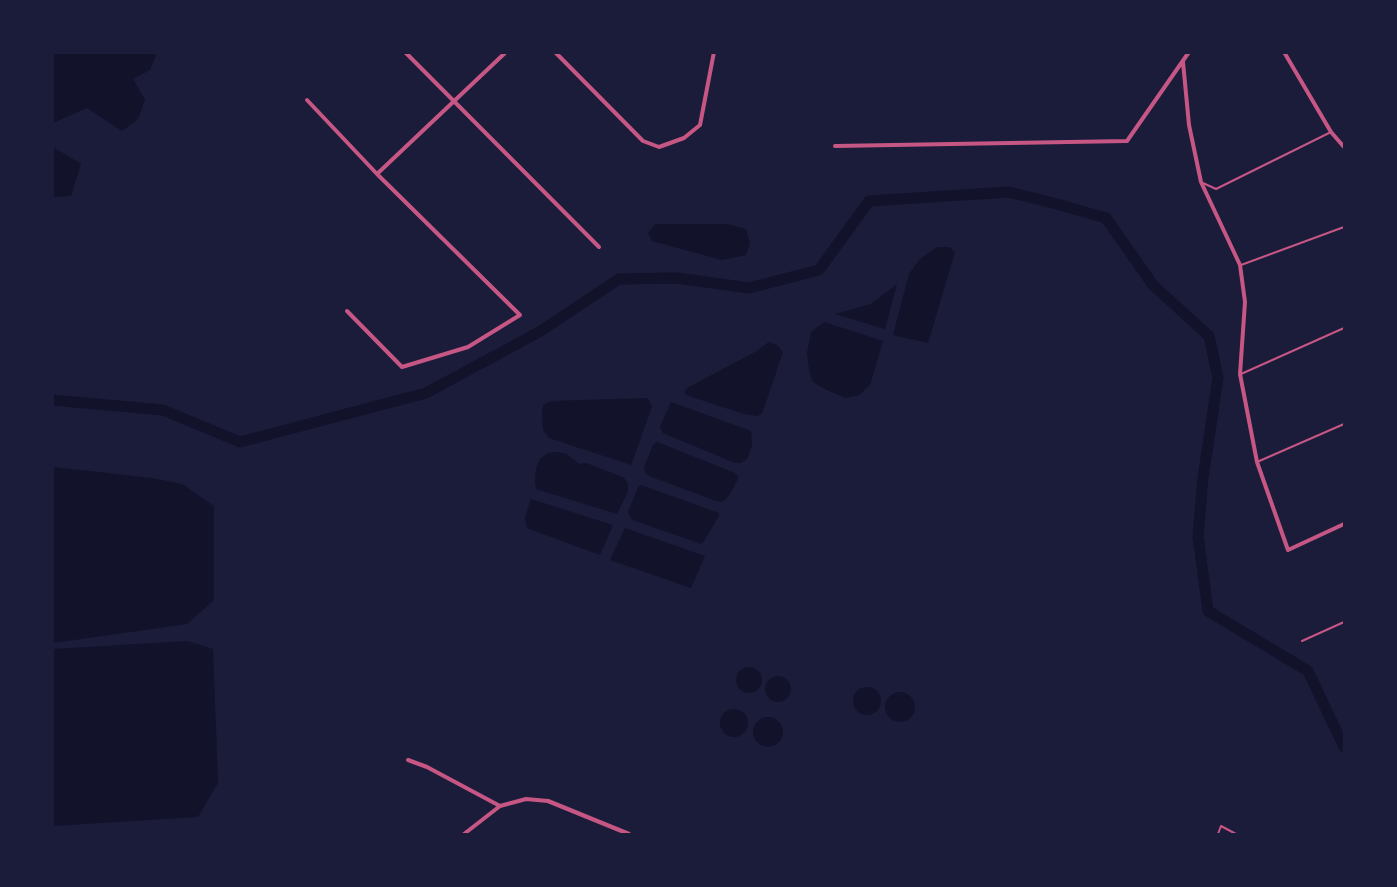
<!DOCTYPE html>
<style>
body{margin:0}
#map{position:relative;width:1397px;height:887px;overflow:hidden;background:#1b1b3a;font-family:"Fira Sans",sans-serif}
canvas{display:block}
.frame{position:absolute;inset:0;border:54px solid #1b1b3a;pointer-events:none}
</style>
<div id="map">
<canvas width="1397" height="887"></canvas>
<div class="frame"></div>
</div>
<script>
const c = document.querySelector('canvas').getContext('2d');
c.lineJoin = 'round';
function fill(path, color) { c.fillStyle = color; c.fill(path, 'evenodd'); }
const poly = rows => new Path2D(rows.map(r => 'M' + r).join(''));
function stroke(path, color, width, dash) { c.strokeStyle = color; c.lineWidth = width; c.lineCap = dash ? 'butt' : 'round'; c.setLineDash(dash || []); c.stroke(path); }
const water = poly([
 [53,52,157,53,150,70,133,79,145,100,138,119,122,131,87,108,53,123],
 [53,147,81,164,71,196,53,197],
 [655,224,727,224,746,229,750,243,746,255,722,260,652,241,648,233],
 [937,247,949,247,955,252,928,343,893,335,909,274,920,259],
 [897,284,885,329,835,314,871,304],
 [824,322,883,341,870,385,859,395,845,398,819,386,812,381,809,369,807,353,811,332],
 [769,342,777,345,783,352,762,414,756,416,744,414,686,395,684,392,687,388,755,352],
 [648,398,652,407,631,465,549,438,543,430,542,415,543,405,551,401],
 [671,402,751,431,752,445,747,459,741,463,735,463,663,433,660,427],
 [657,442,735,473,738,476,738,479,728,497,722,502,716,501,649,476,645,472,644,467,653,445],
 [556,452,567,454,579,464,586,463,623,477,628,483,628,491,617,514,536,489,535,480,536,468,540,459,548,453],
 [53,467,152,478,182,484,214,506,214,600,187,624,53,643],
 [641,485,719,513,719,516,702,544,632,520,628,512,638,487],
 [531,499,613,525,600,555,527,528,525,517],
 [625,528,705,556,691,588,610,560],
 [188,641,213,649,218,783,198,817,53,826,53,649],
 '736 680a13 13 0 1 1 26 0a13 13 0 1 1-26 0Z',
 '765 689a13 13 0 1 1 26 0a13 13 0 1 1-26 0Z',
 '853 701a14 14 0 1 1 28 0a14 14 0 1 1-28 0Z',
 '885 707a15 15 0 1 1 30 0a15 15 0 1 1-30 0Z',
 '720 723a14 14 0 1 1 28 0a14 14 0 1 1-28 0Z',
 '753 732a15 15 0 1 1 30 0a15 15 0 1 1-30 0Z'
]);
const river = poly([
 [52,400,163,410,240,442,426,393,539,332,619,279,677,278,749,288,819,270,869,201,1009,192,1053,203,1106,218,1153,285,1209,336,1218,378,1203,478,1198,536,1208,611,1308,671,1344,747]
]);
const service = poly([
 [1203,183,1216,189,1331,132],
 [1241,265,1344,227],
 [1241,374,1344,328],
 [1257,462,1344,424],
 [1302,641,1344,622],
 [1218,834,1221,826,1236,834]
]);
const minor = poly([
 [405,52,599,247],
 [555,52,643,141,659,147,684,138,700,125,714,52],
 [1284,52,1331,132,1344,147],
 [1183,62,1189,125,1201,182,1240,265,1245,302,1240,374,1257,462,1288,550,1344,524],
 [307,100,377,174,520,315,468,347,402,367,347,311],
 [835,146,1127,141,1189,52],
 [377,174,506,52],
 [408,760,427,767,500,806],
 [464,834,500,806,526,799,548,801]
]);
const tertiary = poly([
 [548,801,629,834]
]);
fill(water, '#12122b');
stroke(river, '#12122b', 11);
stroke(service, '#c65784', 2);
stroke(minor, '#c65784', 4);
stroke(tertiary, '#c65784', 4.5);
</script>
